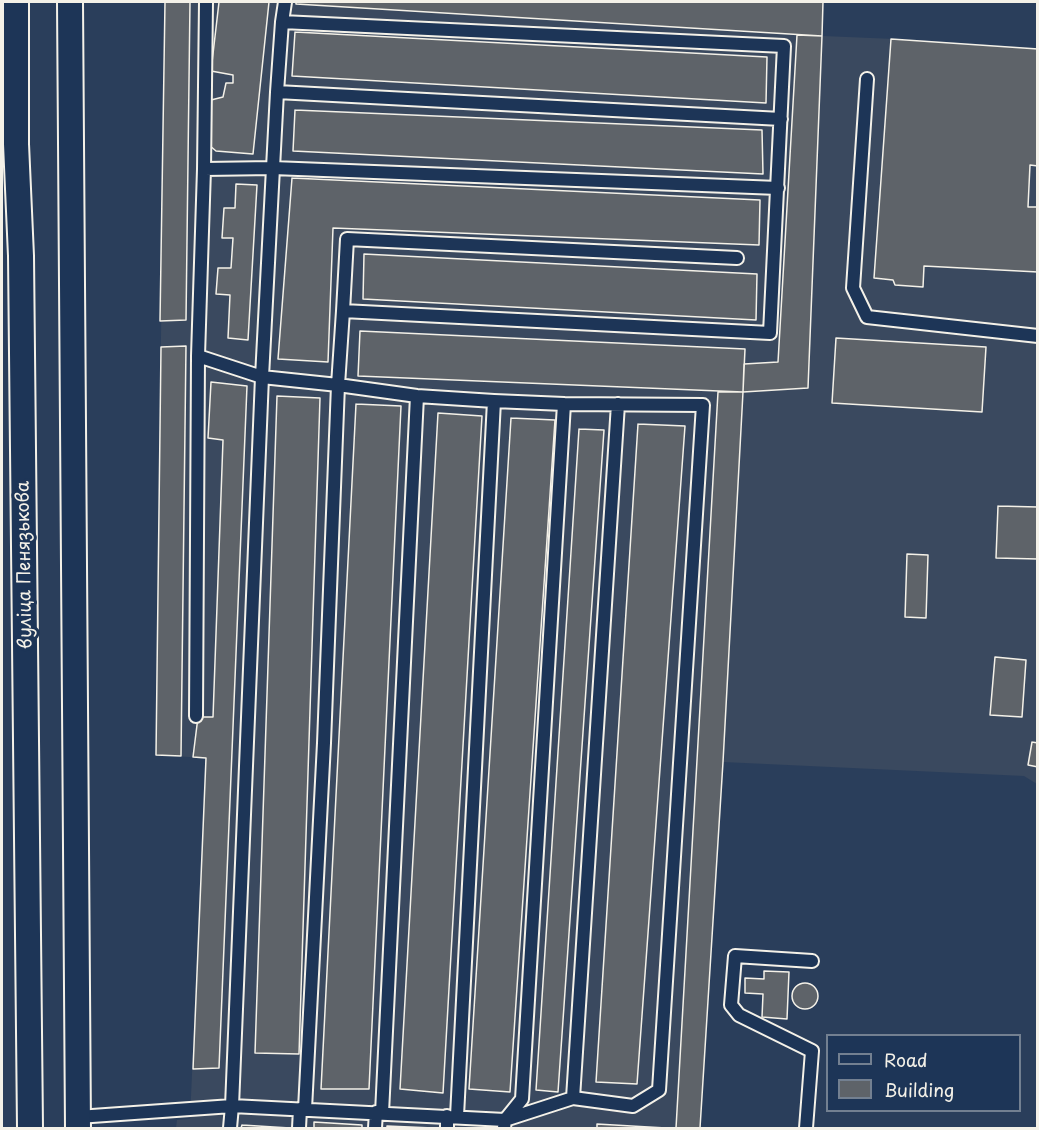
<!DOCTYPE html>
<meta charset="utf-8">
<style>
body{margin:0}
#map{position:relative;width:1039px;height:1130px;overflow:hidden;background:#2a3e5b;font-family:"Playpen Sans",sans-serif}
canvas{display:block}
.frame{position:absolute;inset:0;border:3px solid #f4f1e8;pointer-events:none}
.legend{position:absolute;left:826px;top:1034px;width:195px;height:78px;box-sizing:border-box;background:#1d3557;border:2px solid #738091;margin:0;padding:8px 10px;list-style:none;font-size:18px;color:#f4f1e8}
.legend li{display:flex;align-items:center;gap:12px;height:30px}
.legend b{width:30px;border:2px solid #738091}
</style>
<div id="map">
<canvas width="1039" height="1130"></canvas>
<div class="frame"></div>
<ul class="legend">
<li><b style="height:8px;background:#1d3557"></b>Road</li>
<li><b style="height:16px;background:#5e6369"></b>Building</li>
</ul>
</div>
<script>
const c = document.querySelector('canvas').getContext('2d');
c.lineJoin = 'round';
function fill(path, color) { c.fillStyle = color; c.fill(path, 'evenodd'); }
const poly = rows => new Path2D(rows.map(r => 'M' + r).join(''));
function stroke(path, color, width, dash) { c.strokeStyle = color; c.lineWidth = width; c.lineCap = dash ? 'butt' : 'round'; c.setLineDash(dash || []); c.stroke(path); }
function write(font, color, halo, rows, align = 'center') {
  c.font = font + ' "Playpen Sans",sans-serif'; c.lineWidth = 6; c.setLineDash([]); c.textBaseline = 'middle'; c.strokeStyle = halo; c.fillStyle = color; for (const [text, x, y, turn = 0] of rows) {
    c.save(); c.translate(x, y); c.rotate((+turn || 0) * Math.PI / 180); c.textAlign = isNaN(turn) ? turn : align; if (halo) c.strokeText(text, 0, 0); c.fillText(text, 0, 0); c.restore();
  }
}
const built = poly([
 [165,2,823,2,823,36,895,39,1037,49,1037,784,1024,776,723,762,700,1128,176,1128,177,1120,190,1119,206,758,156,755]
]);
const building = poly([
 [165,2,190,2,186,320,160,321,165,2],
 [219,2,269,2,253,154,216,151,209,145,211,100,223,97,226,83,233,83,233,75,211,71,219,2],
 [296,2,823,2,822,36,296,4,296,2],
 [295,32,767,57,766,103,292,76,295,32],
 [797,35,822,36,808,388,743,392,744,364,778,362,797,35],
 [891,39,1038,49,1038,166,1030,165,1028,207,1038,207,1038,272,924,266,923,287,895,285,893,280,874,278,891,39],
 [295,110,762,130,763,174,293,151,295,110],
 [292,178,760,200,759,245,333,228,328,362,278,359,292,178],
 [236,184,257,185,248,340,228,338,230,295,216,294,218,268,231,268,233,238,222,238,224,208,235,208,236,184],
 [364,254,757,274,756,320,363,299,364,254],
 [360,331,745,349,743,392,358,376,360,331],
 [836,338,986,347,982,412,832,403,836,338],
 [186,346,181,756,156,755,161,347,186,346],
 [211,382,247,386,219,1068,193,1069,206,758,193,757,198,717,213,717,223,440,208,438,211,382],
 [718,392,743,392,723,762,700,1128,676,1128,718,392],
 [277,396,320,398,299,1054,255,1053,277,396],
 [356,404,401,406,369,1089,321,1089,356,404],
 [438,413,482,416,443,1093,400,1089,438,413],
 [511,418,555,420,510,1092,469,1089,511,418],
 [638,424,685,426,637,1084,596,1082,638,424],
 [579,429,604,430,558,1092,536,1090,579,429],
 [998,506,1038,507,1038,559,996,558,998,506],
 [907,554,928,555,926,618,905,617,907,554],
 [995,657,1026,660,1022,717,990,715,995,657],
 [1032,742,1038,743,1038,767,1028,765,1032,742],
 [764,971,789,972,787,1019,762,1017,763,994,745,993,745,978,764,979,764,971],
 '792 996a13 13 0 1 1 26 0a13 13 0 1 1-26 0Z',
 [314,1122,362,1125,362,1128,314,1128,314,1122],
 [597,1124,666,1128,597,1128,597,1124],
 [242,1125,290,1128,241,1128,242,1125],
 [387,1126,433,1128,387,1128,387,1126]
]);
const lane = poly([
 [206,2,204,169,198,356,262,377,277,92,282,22,784,46,770,333,343,311,347,239,737,258],
 [282,22,285,2],
 [867,79,853,288,867,317,1038,336],
 [277,92,781,119],
 [204,169,273,168,778,188],
 [262,377,338,385,417,396,494,401,564,404,703,405,659,1090,633,1106,573,1098,505,1120,232,1106,262,377],
 [196,716,198,356],
 [573,1098,618,404],
 [305,1109,324,743,338,385,343,311],
 [382,1113,417,396],
 [457,1116,494,401],
 [78,1117,232,1106,230,1128],
 [299,1128,300,1109],
 [375,1128,376,1112],
 [447,1128,447,1116],
 [504,1128,505,1120,522,1099,564,404],
 [806,1128,812,1051,739,1015,731,1005,735,956,812,961]
]);
const street = poly([
 [16,2,16,144,21,256,30,1128],
 [70,2,78,1128]
]);
const streetNames = [
 ["вуліца Пенязькова",25,565,-91]
];
fill(built, '#3a495f');
fill(building, '#5e6369');
stroke(building, '#f4f1e8', 1.5);
stroke(lane, '#f4f1e8', 16);
stroke(street, '#f4f1e8', 28);
stroke(lane, '#1d3557', 12);
stroke(street, '#1d3557', 24);
write('18px', '#f4f1e8', '#1d3557', streetNames);
</script>
